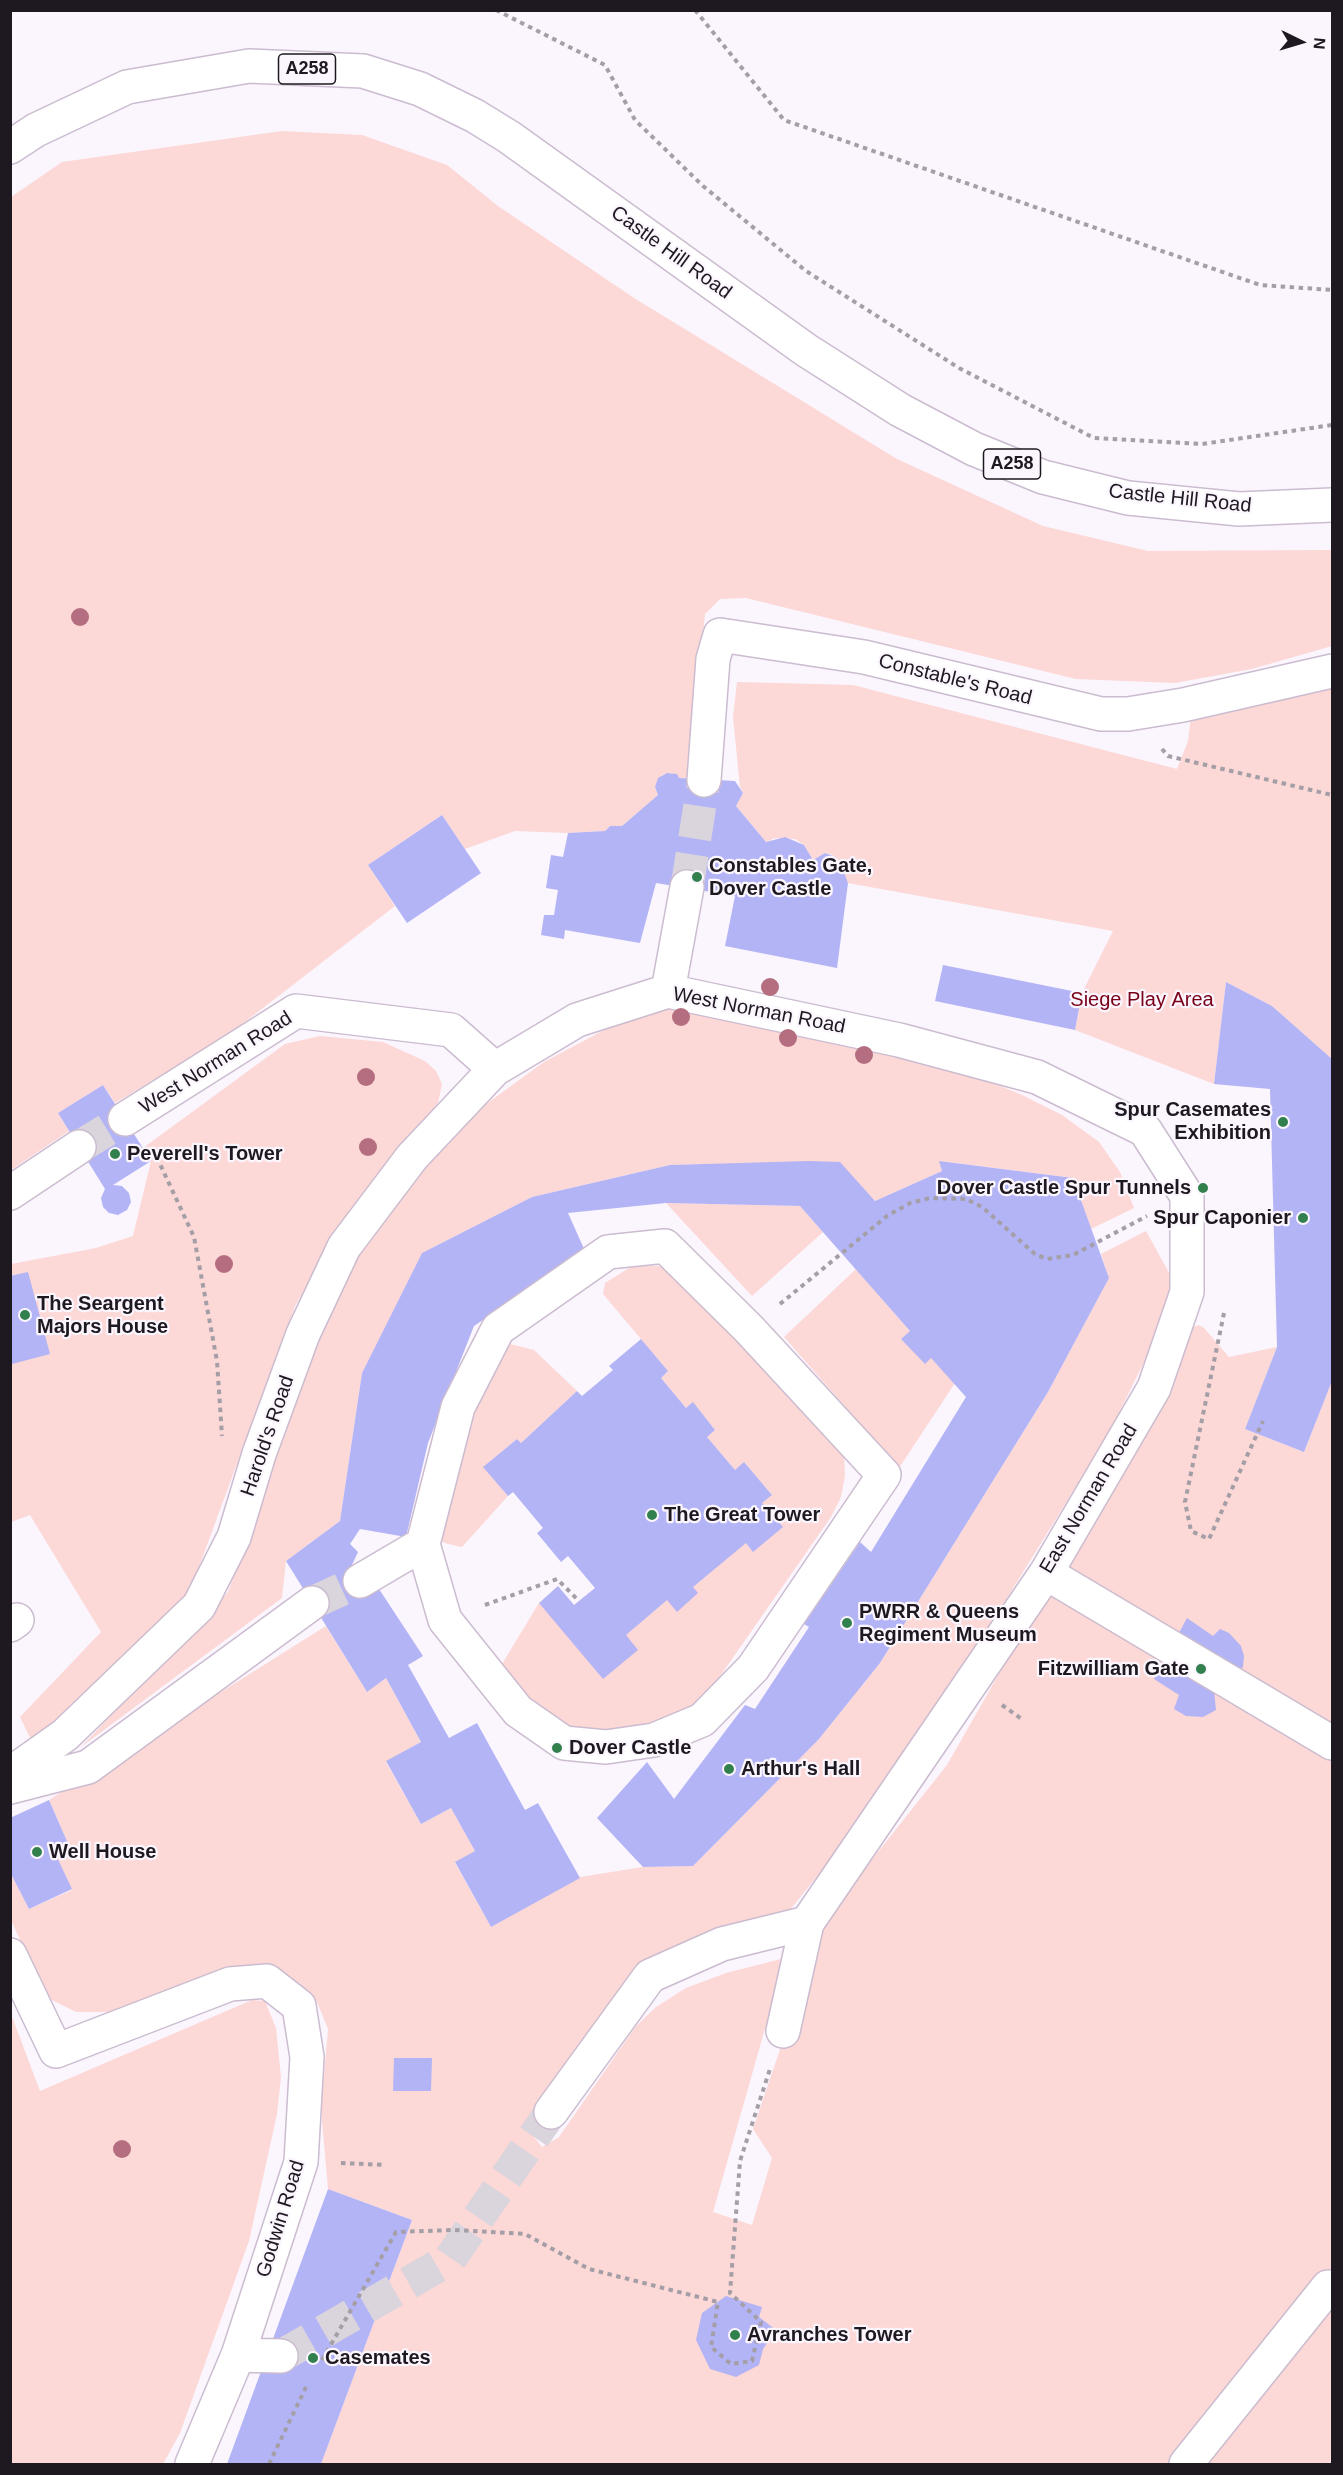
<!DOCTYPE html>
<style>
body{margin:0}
#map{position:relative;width:1343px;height:2475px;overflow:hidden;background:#fbf5fe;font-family:Arial,sans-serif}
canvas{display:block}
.frame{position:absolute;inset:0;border:12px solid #1e1921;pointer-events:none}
.north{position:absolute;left:1271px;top:12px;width:60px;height:60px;-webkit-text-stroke:4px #fbf5fe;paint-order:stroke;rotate:95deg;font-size:16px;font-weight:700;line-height:24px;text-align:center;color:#1e1921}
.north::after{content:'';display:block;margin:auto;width:21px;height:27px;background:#1e1921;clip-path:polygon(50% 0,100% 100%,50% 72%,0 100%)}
</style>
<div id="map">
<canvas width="1343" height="2475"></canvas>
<div class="frame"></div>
<div class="north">N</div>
</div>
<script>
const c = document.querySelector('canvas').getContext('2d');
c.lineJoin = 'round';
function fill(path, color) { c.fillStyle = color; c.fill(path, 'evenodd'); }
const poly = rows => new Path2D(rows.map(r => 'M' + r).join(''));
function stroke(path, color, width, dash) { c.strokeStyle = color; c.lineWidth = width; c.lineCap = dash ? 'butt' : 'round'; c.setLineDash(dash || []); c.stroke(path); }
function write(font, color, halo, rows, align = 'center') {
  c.font = font + ' Arial,sans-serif'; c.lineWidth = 4.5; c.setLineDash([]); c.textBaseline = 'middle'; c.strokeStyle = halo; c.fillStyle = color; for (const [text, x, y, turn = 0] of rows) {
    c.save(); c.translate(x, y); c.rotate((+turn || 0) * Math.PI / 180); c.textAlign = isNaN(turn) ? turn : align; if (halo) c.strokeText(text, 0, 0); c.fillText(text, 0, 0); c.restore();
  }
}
const green = poly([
 [282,131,362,135,447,165,498,206,634,298,897,459,1043,526,1148,551,1332,550,1332,646,1252,669,1175,683,1076,679,746,598,720,599,705,614,688,779,679,778,672,773,662,775,655,787,658,795,622,826,610,826,605,831,568,833,515,831,465,849,442,815,368,865,395,906,228,1035,115,1103,103,1085,58,1113,69,1131,11,1170,11,197,62,162],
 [737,682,853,685,1177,769,1188,741,1191,717,1332,689,1332,1059,1272,1006,1226,982,1214,1084,1075,1030,1082,993,1113,931,848,883,833,855,825,853,813,860,804,845,795,839,775,838,766,842,736,806,743,793,740,787,733,717],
 [678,1008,915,1061,985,1080,1020,1094,1062,1115,1099,1142,1120,1172,1134,1208,1091,1229,1073,1178,940,1161,942,1171,875,1201,839,1162,670,1165,532,1197,422,1253,362,1373,340,1521,286,1561,282,1598,81,1747,228,1592,248,1538,289,1393,357,1256,426,1162,478,1110,544,1062,606,1029,645,1013],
 [320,1036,383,1042,425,1061,436,1071,442,1084,438,1103,350,1211,295,1306,189,1594,33,1744,20,1717,101,1632,30,1515,11,1522,11,1264,96,1248,133,1236,151,1161,143,1148,285,1044],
 [666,1203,800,1206,823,1232,752,1296],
 [1146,1231,1179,1291,1108,1435,919,1740,861,1822,781,1921,706,1938,542,2116,527,2128,542,2147,559,2137,636,2026,656,2007,686,1988,726,1973,785,1958,713,2212,752,2225,772,2158,753,2129,824,1920,947,1765,1098,1500,1190,1328,1199,1325,1204,1328,1229,1357,1277,1347,1245,1429,1304,1452,1332,1381,1332,2464,321,2464,412,2220,328,2189,321,2109,328,2029,317,2002,299,1983,275,1971,246,1968,211,1973,108,2012,76,2012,46,1997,11,1920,10,1872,29,1909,72,1890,56,1855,70,1848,49,1800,326,1626,367,1692,386,1678,421,1742,386,1762,421,1824,451,1808,475,1851,455,1863,491,1927,580,1877,643,1867,693,1866,819,1739,880,1663,1048,1392,1109,1278,1101,1254],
 [634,1265,659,1266,677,1277,844,1453,845,1476,841,1497,831,1517,702,1702,654,1728,576,1737,496,1674,539,1603,574,1605,589,1593,610,1617,772,1495,745,1463,735,1470,707,1437,715,1430,693,1403,686,1408,661,1378,668,1371,603,1294,605,1283],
 [856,1269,910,1331,901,1339,931,1358,955,1383,899,1468,784,1337],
 [510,1344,534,1350,577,1391,521,1443,517,1439,484,1466,508,1496,462,1547,448,1544,440,1541,446,1475,497,1350],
 [252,2000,265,2001,276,2028,281,2077,277,2114,249,2241,180,2433,163,2464,11,2464,11,2014,40,2091]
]);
const building = poly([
 [667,773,677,774,679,778,735,781,743,793,736,806,766,842,785,837,804,845,813,860,825,853,836,857,839,869,843,870,848,883,837,968,725,946,735,896,656,883,640,943,565,930,564,939,541,935,544,915,554,915,558,890,546,888,551,855,563,857,568,833,605,831,610,826,622,826,658,795,655,787,658,778],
 [442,815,481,873,407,923,368,865],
 [943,965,1082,993,1075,1030,935,1001],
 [1226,982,1272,1006,1332,1059,1332,1381,1304,1452,1245,1429,1277,1347,1270,1089,1214,1084],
 [103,1085,151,1161,113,1185,122,1186,129,1193,131,1202,127,1210,118,1215,109,1213,103,1207,101,1198,105,1189,58,1113],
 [809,1161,840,1162,875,1201,942,1171,939,1161,1073,1178,1109,1278,1048,1392,880,1663,819,1739,693,1866,643,1867,597,1818,647,1762,674,1799,745,1705,755,1709,809,1627,804,1624,860,1542,871,1552,966,1397,931,1358,925,1364,901,1339,910,1331,800,1206,666,1203,568,1213,585,1251,474,1326,428,1443,406,1537,360,1529,350,1544,358,1552,351,1567,372,1594,379,1589,423,1656,408,1665,449,1738,477,1723,525,1810,538,1803,580,1878,491,1927,455,1862,475,1851,451,1808,421,1824,386,1761,421,1742,386,1678,367,1692,286,1561,340,1521,362,1373,422,1253,532,1197,670,1165],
 [28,1272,50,1354,12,1364,10,1276],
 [641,1339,668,1371,661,1378,686,1408,693,1402,715,1430,707,1437,735,1470,744,1462,772,1495,762,1503,783,1527,753,1552,746,1543,693,1587,698,1593,677,1612,667,1600,626,1635,638,1650,603,1679,539,1603,558,1586,574,1605,595,1588,568,1556,561,1562,537,1533,543,1528,513,1492,508,1496,483,1467,517,1439,521,1443,577,1391,582,1396,613,1370,609,1366],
 [1187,1618,1213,1636,1220,1629,1229,1633,1241,1646,1244,1656,1243,1667,1214,1690,1216,1710,1203,1717,1186,1716,1174,1709,1179,1695,1154,1679],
 [49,1800,70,1848,56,1855,72,1889,29,1909,10,1872,10,1818],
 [394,2058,432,2058,431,2091,393,2091],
 [328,2189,412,2220,321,2464,227,2464],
 [726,2296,762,2307,759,2317,776,2330,763,2349,759,2365,736,2377,710,2369,696,2340,702,2313]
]);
const minorTunnel = poly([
 [687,887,704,780],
 [79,1147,125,1119],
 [312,1603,360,1581],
 [281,2356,450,2259,551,2112]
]);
const path = poly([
 [496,10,605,65,635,120,703,186,806,271,959,368,1094,438,1202,444,1332,425],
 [695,10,784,120,1260,285,1332,290],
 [1162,749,1168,756,1332,795],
 [153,1149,194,1237,217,1361,222,1436],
 [780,1304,887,1216,910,1203,930,1198,966,1199,982,1207,1035,1254,1047,1259,1073,1255,1147,1216],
 [1224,1313,1185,1502,1191,1531,1209,1539,1263,1421],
 [485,1605,557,1579,579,1601],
 [1002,1705,1023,1720],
 [341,2163,386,2165],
 [322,2360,396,2232,454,2230,525,2234,589,2269,718,2302,711,2347,731,2364,752,2361,761,2322,730,2293,740,2161,770,2069],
 [269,2464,306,2387]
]);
const minor = poly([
 [704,780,713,659,720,635,864,657,1101,714,1128,714,1183,705,1332,671],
 [668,991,687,887],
 [125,1119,296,1011,451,1030,495,1069,577,1020,668,991,899,1040,1037,1077,1145,1130,1187,1196,1187,1292,1154,1388,1046,1573,807,1923,783,2031],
 [10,1193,79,1147],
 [1046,1573,1332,1743],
 [360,1581,423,1544,445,1620,518,1711,564,1743,606,1747,654,1740,702,1720,753,1668,884,1475,749,1329,665,1246,608,1252,498,1329,458,1407,423,1544],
 [10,1625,17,1620],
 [10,1774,65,1735,199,1606,234,1537,259,1454,303,1334,344,1247,412,1157,495,1069],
 [10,1787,88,1767,312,1603],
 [10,1955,56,2051,230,1984,267,1981,299,2006,307,2057,301,2162,238,2355,192,2464],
 [551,2112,650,1976,722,1944,807,1923],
 [238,2355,281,2356],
 [1186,2464,1328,2287,1332,2287]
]);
const major = poly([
 [10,147,36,130,127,87,249,66,363,71,420,89,475,116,509,137,806,350,900,410,974,449,1043,477,1128,498,1239,509,1332,505]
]);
const trees = [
 [80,617],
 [770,987],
 [681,1017],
 [788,1038],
 [864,1055],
 [366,1077],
 [368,1147],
 [224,1264],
 [122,2149]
];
const markers = [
 [697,877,6,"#33804f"],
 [1283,1122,6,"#33804f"],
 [115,1154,6,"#33804f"],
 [1203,1188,6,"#33804f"],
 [1303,1218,6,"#33804f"],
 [25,1315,6,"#33804f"],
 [652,1515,6,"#33804f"],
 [847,1623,6,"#33804f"],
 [1201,1669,6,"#33804f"],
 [557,1748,6,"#33804f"],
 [729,1769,6,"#33804f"],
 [37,1852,6,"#33804f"],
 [735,2335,6,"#33804f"],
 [313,2358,6,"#33804f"]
];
const shields = [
 [307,69,57],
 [1012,464,57]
];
const shieldNames = [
 ["A258",307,69],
 ["A258",1012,464]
];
const streetNames = [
 ["Castle Hill Road",671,253,36],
 ["Castle Hill Road",1180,499,6],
 ["Constable's Road",955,680,14],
 ["West Norman Road",759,1011,11],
 ["West Norman Road",216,1063,-32],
 ["Harold's Road",268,1436,-71],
 ["East Norman Road",1089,1499,-59],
 ["Godwin Road",281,2219,-73]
];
const poiNames = [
 ["Constables Gate,",709,866],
 ["Dover Castle",709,889],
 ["Spur Casemates",1271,1110,"right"],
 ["Exhibition",1271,1133,"right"],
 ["Peverell's Tower",127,1154],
 ["Dover Castle Spur Tunnels",1191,1188,"right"],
 ["Spur Caponier",1291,1218,"right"],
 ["The Seargent",37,1304],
 ["Majors House",37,1327],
 ["The Great Tower",664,1515],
 ["PWRR & Queens",859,1612],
 ["Regiment Museum",859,1635],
 ["Fitzwilliam Gate",1189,1669,"right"],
 ["Dover Castle",569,1748],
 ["Arthur's Hall",741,1769],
 ["Well House",49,1852],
 ["Avranches Tower",747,2335],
 ["Casemates",325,2358]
];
const parkNames = [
 ["Siege Play Area",1142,1000]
];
fill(green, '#fcd8d6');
fill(building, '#b3b4f6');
stroke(minorTunnel, '#dad4dd', 33, [33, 16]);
stroke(minor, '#cbbcd0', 36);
stroke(major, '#cbbcd0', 36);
stroke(path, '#a49ea7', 4, [4.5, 4.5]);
stroke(minor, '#fff', 33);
stroke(major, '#fff', 33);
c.fillStyle = '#b46e7f';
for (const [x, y] of trees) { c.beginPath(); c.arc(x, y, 9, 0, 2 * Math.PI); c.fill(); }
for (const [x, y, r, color] of markers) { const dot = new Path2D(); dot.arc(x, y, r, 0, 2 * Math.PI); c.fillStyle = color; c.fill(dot); stroke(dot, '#fbf5fe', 2); }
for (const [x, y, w] of shields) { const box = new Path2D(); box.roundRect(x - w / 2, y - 15, w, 30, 4.5); c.fillStyle = '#fbf5fe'; c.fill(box); stroke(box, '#1e1921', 1.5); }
write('bold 18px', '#1e1921', null, shieldNames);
write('20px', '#1e1921', '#fbf5fe', streetNames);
write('bold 20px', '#1e1921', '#fbf5fe', poiNames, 'left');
write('20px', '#790017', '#fbf5fe', parkNames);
</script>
